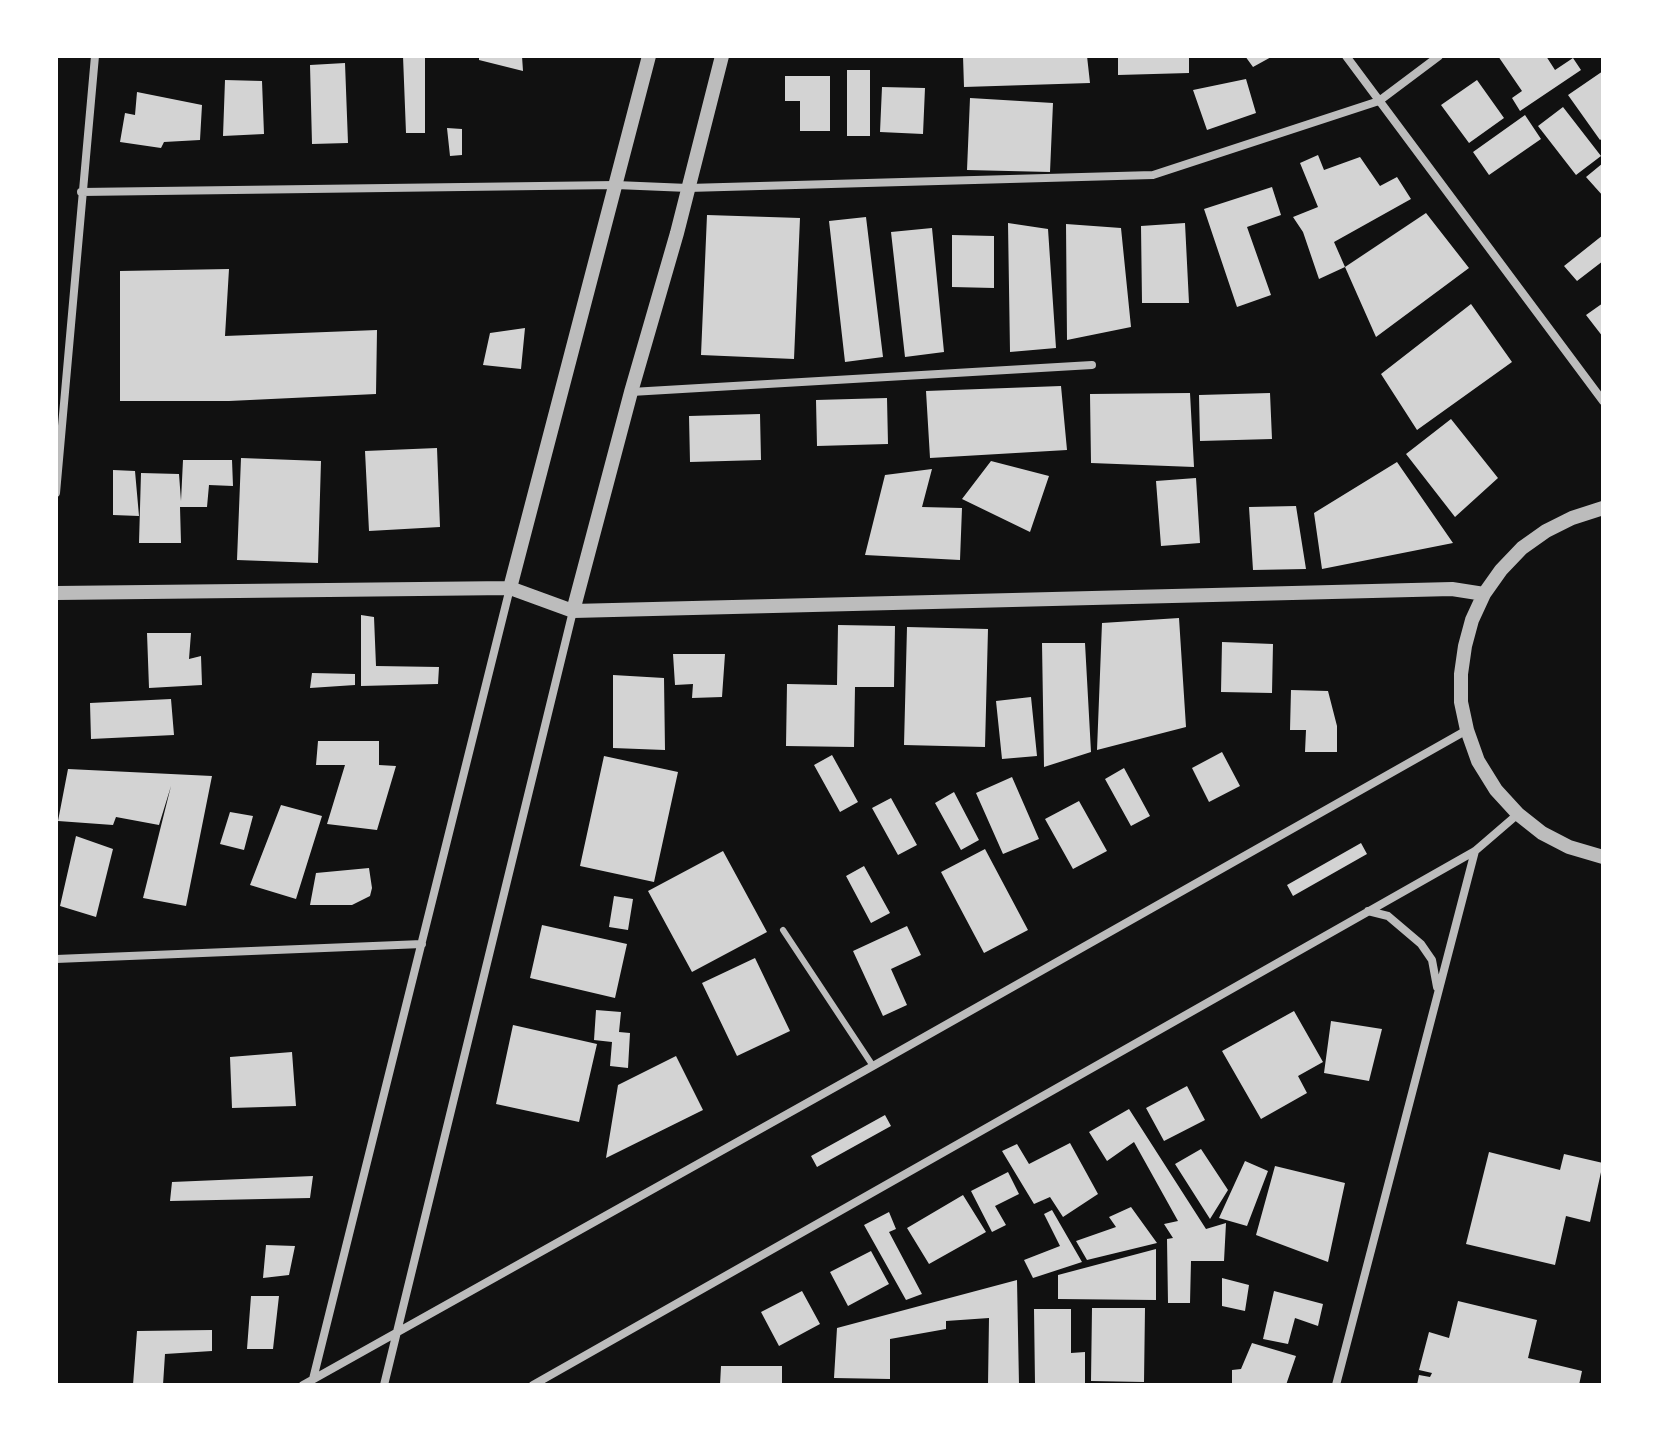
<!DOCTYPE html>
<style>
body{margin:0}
#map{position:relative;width:1659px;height:1441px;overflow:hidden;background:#111;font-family:"DejaVu Sans",sans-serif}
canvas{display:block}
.frame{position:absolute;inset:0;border:58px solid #fff;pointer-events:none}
</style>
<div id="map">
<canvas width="1659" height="1441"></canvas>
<div class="frame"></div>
</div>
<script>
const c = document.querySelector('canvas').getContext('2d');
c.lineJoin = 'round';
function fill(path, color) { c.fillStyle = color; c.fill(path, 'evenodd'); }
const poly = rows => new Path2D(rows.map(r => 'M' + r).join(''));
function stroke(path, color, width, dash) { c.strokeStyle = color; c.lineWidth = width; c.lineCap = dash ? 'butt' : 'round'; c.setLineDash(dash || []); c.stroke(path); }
const building = poly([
 [403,56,425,56,425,133,406,133],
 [479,56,522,56,523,71,479,60],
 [963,56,1087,56,1090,83,964,87],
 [1118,56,1189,56,1189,73,1118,75],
 [1245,56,1273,56,1253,67],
 [1498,56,1546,56,1555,70,1573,58,1581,70,1520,111,1512,98,1522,91],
 [345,63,348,143,312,144,310,65],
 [847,70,870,70,870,136,847,136],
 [1603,71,1603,138,1600,140,1568,95],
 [785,76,830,76,830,131,800,131,800,101,785,101],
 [1246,79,1256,113,1207,130,1193,90],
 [225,80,262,81,264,134,223,136],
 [1477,80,1504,118,1469,143,1441,105],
 [882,87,925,88,923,134,880,132],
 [137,92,202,105,200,140,164,142,161,148,120,142,125,113,135,115],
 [970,98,1053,103,1050,172,967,170],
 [1563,107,1601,156,1576,175,1538,126],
 [1525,115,1541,139,1489,175,1473,152],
 [447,128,462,129,462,155,450,156],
 [1318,155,1324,170,1360,157,1380,186,1397,177,1411,199,1334,242,1345,267,1426,213,1469,268,1376,337,1345,267,1319,279,1303,232,1293,217,1318,207,1300,163],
 [1603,163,1603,196,1586,177],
 [1272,187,1281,215,1247,227,1271,295,1237,307,1204,209],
 [707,215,800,218,794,359,701,355],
 [866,217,883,357,845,362,829,221],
 [1008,223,1048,229,1056,348,1010,352],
 [1185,223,1189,303,1142,303,1141,226],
 [1066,224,1121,228,1131,327,1067,340],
 [932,228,944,352,905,357,891,232],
 [952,235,994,236,994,288,952,287],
 [1603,235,1603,261,1577,281,1564,266],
 [229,269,225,336,377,330,376,394,229,401,120,401,120,271],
 [1603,303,1603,337,1586,315],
 [1471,304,1512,362,1417,430,1381,374],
 [525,328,521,369,483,365,490,333],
 [1061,386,1067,450,930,458,926,391],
 [1190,393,1194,467,1091,463,1090,394],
 [1270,393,1272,439,1200,441,1199,395],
 [887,398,888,444,817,446,816,400],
 [760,414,761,460,690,462,689,416],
 [1451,419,1498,478,1455,517,1406,454],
 [437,448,440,527,369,531,365,451],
 [241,458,321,461,318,563,237,560],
 [183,460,232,460,233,486,209,485,207,507,180,507,181,543,139,543,141,473,179,474,181,501],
 [991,461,1049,476,1030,532,962,499],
 [1397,462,1453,543,1322,569,1314,513],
 [932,469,922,507,962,508,960,560,865,555,885,475],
 [113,470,135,471,139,516,113,515],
 [1196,478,1200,543,1161,546,1156,481],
 [1296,506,1306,569,1253,570,1249,507],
 [361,615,374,617,376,666,439,667,438,684,361,686],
 [1179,618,1186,727,1097,750,1102,623],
 [838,625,895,626,894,687,855,687,854,747,786,746,787,684,837,685],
 [907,627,988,629,985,747,904,745],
 [147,633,191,633,189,659,201,656,202,685,149,688],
 [1222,642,1273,644,1272,693,1221,692],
 [1042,643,1085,643,1091,752,1044,767],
 [673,654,725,654,722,697,692,698,693,684,675,685],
 [312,673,355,674,355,685,310,688],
 [613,675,664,678,665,750,613,748],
 [1291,690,1328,691,1337,726,1337,752,1305,752,1306,730,1290,730],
 [1031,697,1037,756,1002,759,996,701],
 [171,699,174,735,91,739,90,703],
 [318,741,379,741,379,765,396,766,377,830,327,824,345,765,316,765],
 [1222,752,1240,786,1209,802,1192,768],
 [832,755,858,802,840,812,814,765],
 [604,756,678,772,654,882,580,866],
 [1124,768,1150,816,1131,826,1105,779],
 [68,769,212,776,186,906,143,898,171,786,159,825,116,817,113,825,58,821],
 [1012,777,1039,839,1003,854,976,793],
 [954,792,979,840,961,850,935,803],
 [891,798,917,845,898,855,872,808],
 [1079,801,1107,851,1073,869,1045,819],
 [281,805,322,816,296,899,250,885],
 [230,812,253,816,244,850,220,844],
 [76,836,113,849,96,917,60,906],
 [1361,843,1367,854,1293,896,1287,885],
 [985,849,1028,930,984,953,941,872],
 [723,851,767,932,692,972,648,891],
 [864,866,890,913,871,923,846,876],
 [369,868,372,888,370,896,352,905,310,905,316,873],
 [614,896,633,899,628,930,609,927],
 [542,925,627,944,615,998,530,978],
 [907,926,921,955,891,969,907,1005,883,1016,853,951],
 [755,958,790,1031,737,1056,702,983],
 [596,1010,621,1012,619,1032,630,1033,628,1068,610,1066,612,1042,594,1040],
 [1294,1011,1323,1062,1298,1076,1307,1093,1261,1119,1222,1051],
 [1331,1021,1382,1029,1369,1081,1324,1073],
 [513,1025,597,1044,579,1122,496,1104],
 [292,1052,296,1106,232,1108,230,1057],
 [676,1056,703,1110,606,1158,618,1085],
 [1187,1086,1205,1120,1164,1141,1146,1108],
 [1129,1109,1206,1229,1226,1223,1224,1261,1191,1261,1190,1303,1168,1303,1167,1239,1173,1238,1164,1224,1178,1221,1134,1142,1107,1161,1089,1132],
 [885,1115,891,1126,817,1167,811,1156],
 [1070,1143,1098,1194,1063,1217,1050,1197,1034,1204,1002,1151,1017,1144,1029,1164],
 [1201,1149,1228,1190,1210,1219,1175,1164],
 [1489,1152,1560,1170,1564,1154,1603,1163,1590,1222,1566,1216,1555,1265,1466,1244],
 [1245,1161,1268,1171,1247,1226,1219,1218],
 [1275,1166,1345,1183,1328,1262,1256,1235],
 [1008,1172,1019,1194,995,1206,1006,1225,992,1232,971,1191],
 [313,1176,310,1198,170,1201,172,1182],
 [963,1195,986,1232,929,1264,907,1228],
 [1131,1207,1157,1243,1087,1260,1076,1241,1116,1227,1109,1217],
 [1052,1210,1082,1262,1033,1278,1024,1260,1060,1246,1044,1214],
 [889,1212,896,1229,889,1232,922,1294,906,1300,864,1225],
 [266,1245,295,1246,289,1275,263,1278],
 [1156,1249,1156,1300,1058,1299,1058,1275],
 [871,1251,889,1284,848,1306,830,1272],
 [1222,1278,1249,1285,1245,1311,1222,1306],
 [1017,1280,1019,1385,988,1385,989,1318,946,1321,946,1329,890,1339,890,1379,834,1378,837,1328],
 [802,1291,820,1324,779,1346,761,1312],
 [1274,1291,1323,1304,1318,1326,1295,1318,1288,1344,1263,1339],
 [251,1296,279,1296,273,1349,247,1349],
 [1458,1301,1537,1320,1528,1358,1582,1371,1579,1385,1417,1385,1419,1375,1430,1377,1432,1373,1419,1370,1429,1332,1449,1338],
 [1092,1308,1145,1308,1144,1382,1091,1381],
 [1034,1309,1071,1309,1071,1353,1085,1352,1085,1383,1035,1384],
 [212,1330,212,1351,165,1354,163,1385,133,1385,137,1331],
 [1252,1343,1296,1356,1286,1385,1232,1385,1232,1370,1241,1369],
 [721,1366,782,1366,782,1385,720,1385]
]);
const service = poly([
 [783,930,873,1066]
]);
const minor = poly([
 [1346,56,1603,401],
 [81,192,616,185,688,188,1153,175,1379,101,1439,56],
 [631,392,1092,365],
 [56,493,95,56],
 [1368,911,1388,916,1421,944,1432,960,1437,987],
 [56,959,422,944],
 [313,1379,510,588],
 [303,1385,873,1066,1467,730],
 [384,1385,573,611],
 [533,1385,1475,851,1518,814],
 [1336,1385,1475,851]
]);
const tertiary = poly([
 [1603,508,1572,518,1546,531,1522,548,1501,570,1484,594,1472,620,1465,646,1461,674,1461,702,1467,730,1478,761,1496,790,1518,814,1542,833,1569,847,1603,857],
 [510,588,649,56],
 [56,593,510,588,573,611,1452,589,1484,594],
 [573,611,631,392,677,233,722,56]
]);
fill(building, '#d3d3d3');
stroke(service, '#bcbcbc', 6);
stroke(minor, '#bcbcbc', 8);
stroke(tertiary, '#bcbcbc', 14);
</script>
